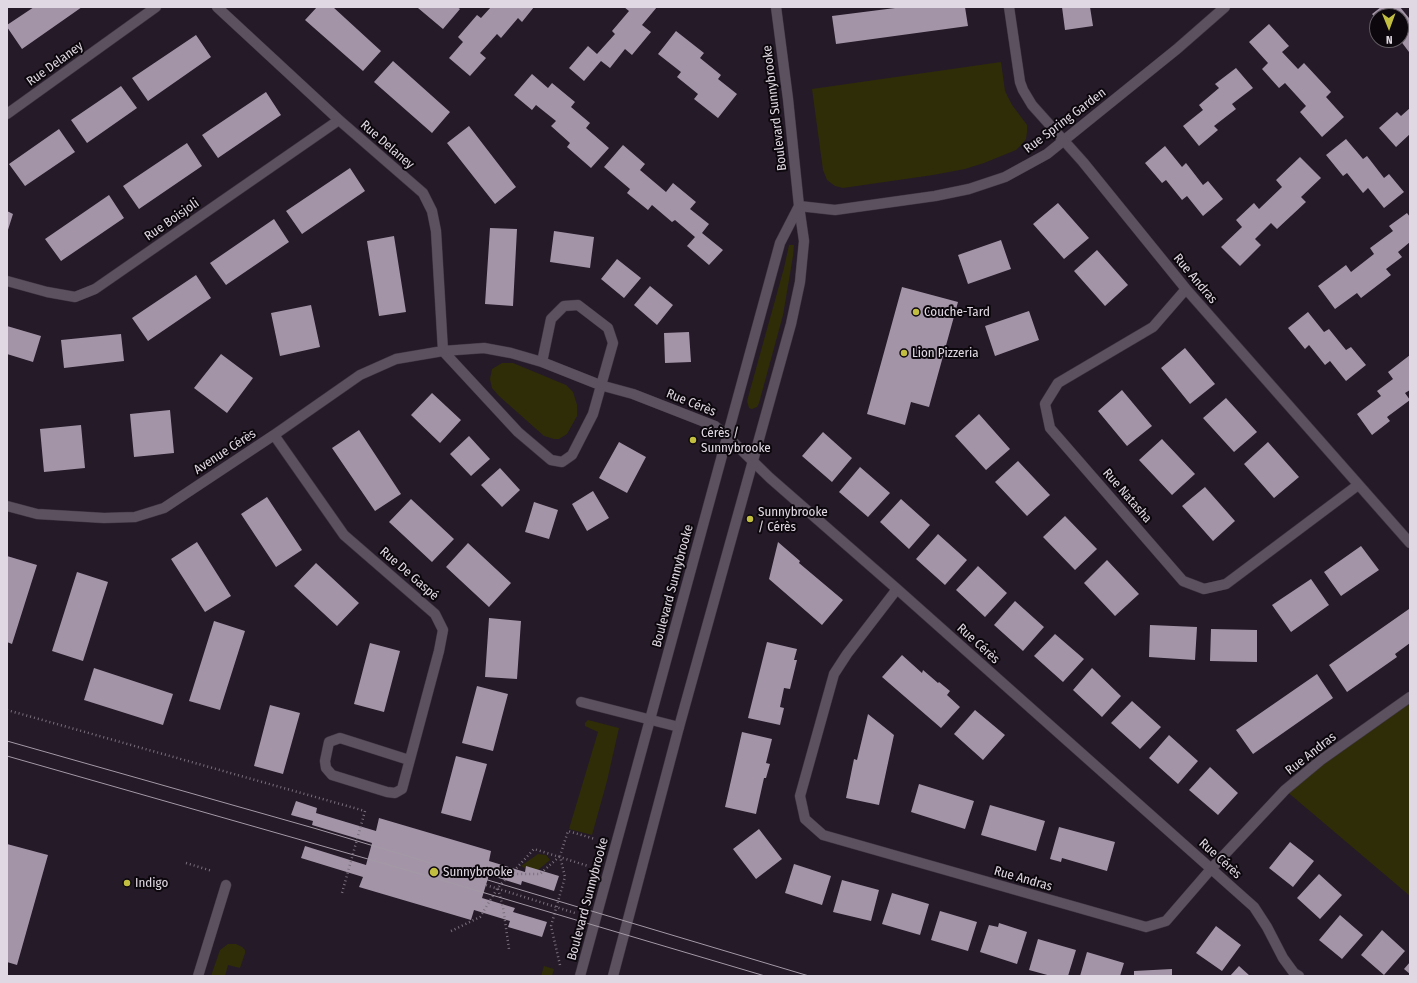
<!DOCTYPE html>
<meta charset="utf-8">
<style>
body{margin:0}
#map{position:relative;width:1417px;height:983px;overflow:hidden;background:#251a28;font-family:"Fira Sans Condensed",sans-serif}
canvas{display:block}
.frame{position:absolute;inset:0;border:8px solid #e0d8e2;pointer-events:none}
.north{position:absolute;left:1369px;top:8px;width:40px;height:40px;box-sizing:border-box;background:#0c070d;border:1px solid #615b62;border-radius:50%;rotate:179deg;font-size:11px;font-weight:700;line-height:16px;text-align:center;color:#e0d8e2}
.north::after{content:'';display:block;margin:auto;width:14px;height:18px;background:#c1be40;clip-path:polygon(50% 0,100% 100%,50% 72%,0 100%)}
</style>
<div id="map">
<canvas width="1417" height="983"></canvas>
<div class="frame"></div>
<div class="north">N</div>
</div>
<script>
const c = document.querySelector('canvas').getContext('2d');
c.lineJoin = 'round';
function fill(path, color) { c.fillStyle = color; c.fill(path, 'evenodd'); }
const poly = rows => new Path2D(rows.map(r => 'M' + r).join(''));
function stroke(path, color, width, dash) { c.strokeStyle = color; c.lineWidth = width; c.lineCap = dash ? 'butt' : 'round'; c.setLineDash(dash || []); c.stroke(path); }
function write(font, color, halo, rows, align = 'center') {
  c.font = font + ' "Fira Sans Condensed",sans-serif'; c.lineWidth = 4; c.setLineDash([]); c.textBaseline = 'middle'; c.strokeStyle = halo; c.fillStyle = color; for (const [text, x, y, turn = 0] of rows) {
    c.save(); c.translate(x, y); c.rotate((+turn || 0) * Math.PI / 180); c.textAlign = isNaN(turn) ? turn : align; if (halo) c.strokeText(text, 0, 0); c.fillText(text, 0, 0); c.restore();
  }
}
const green = poly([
 [1001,62,1005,91,1012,105,1027,125,1027,132,1026,139,1021,145,1016,150,984,163,965,169,933,175,843,188,835,186,827,180,823,170,812,89],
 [789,245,794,245,793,256,783,315,759,403,757,407,752,409,749,408,747,401,784,268],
 [502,363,513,363,566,385,573,392,577,405,577,416,567,434,559,439,554,439,544,436,499,396,492,388,490,379,492,369],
 [1410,697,1410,896,1285,790],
 [588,720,619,728,607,781,592,835,569,829,598,732,585,726,585,723],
 [538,854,546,855,550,860,538,870,531,871,521,866],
 [228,944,236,944,242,947,245,950,245,953,240,968,228,965,225,976,211,976,220,950],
 [544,966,554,969,552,976,541,976]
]);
const building = poly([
 [34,7,82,7,22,49,7,27,7,25],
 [317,7,333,7,381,51,363,71,305,20],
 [419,7,457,7,460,9,443,29,418,8],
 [491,7,534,7,522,22,518,18,501,38,497,34,480,53,486,58,470,76,449,58,463,42,458,37,477,15,481,18],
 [624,7,657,7,642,25,651,32,632,55,625,49,610,68,601,61,584,81,569,68,588,46,597,54,615,34,612,31,629,11],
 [903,7,965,7,968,26,836,44,832,16],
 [1062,7,1090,7,1093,26,1065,30],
 [1381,7,1400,7,1409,18,1410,18,1409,52,1400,40,1401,40,1401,16,1377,16,1377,20,1372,14],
 [1269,24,1289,46,1282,52,1298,69,1304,63,1331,92,1326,97,1344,117,1322,137,1300,112,1306,106,1285,83,1279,88,1262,69,1268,63,1249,42],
 [676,31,704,53,700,58,721,75,718,79,737,94,718,118,694,99,698,94,677,77,681,72,658,54],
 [196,35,211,57,148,101,132,78],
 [393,61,450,112,432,133,374,82],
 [1236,68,1253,88,1232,104,1236,109,1214,126,1218,130,1199,146,1183,126,1203,110,1199,105,1219,88,1215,84],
 [532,74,548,88,552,83,575,102,571,107,590,123,586,128,609,148,591,168,567,147,570,143,551,126,556,121,536,105,532,110,514,95],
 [121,86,137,108,87,143,71,120],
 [266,92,281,115,218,158,202,135],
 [1410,108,1410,134,1396,147,1379,128,1397,112,1401,116],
 [469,126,516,187,495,204,447,143],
 [59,129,75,152,25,186,9,164],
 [1346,139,1363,159,1367,156,1384,178,1389,174,1404,192,1384,208,1368,188,1363,193,1347,173,1343,176,1326,155],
 [187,143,202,166,139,209,123,186],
 [623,145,645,164,640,170,666,192,673,183,696,202,690,209,709,224,702,233,723,250,709,265,687,246,695,237,675,220,672,222,652,205,648,210,627,193,630,189,604,167],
 [1165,146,1182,167,1186,163,1203,185,1208,181,1223,199,1203,216,1187,196,1182,200,1166,180,1162,183,1145,163],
 [1300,157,1321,178,1301,197,1306,202,1277,229,1271,223,1255,239,1261,245,1240,266,1221,247,1242,227,1236,220,1254,203,1259,209,1282,187,1276,180],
 [350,168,365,191,302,234,286,211],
 [109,195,124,218,61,261,45,239],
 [1058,203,1089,238,1064,259,1033,224],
 [7,211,13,214,7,233],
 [1407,213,1410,217,1410,242,1398,252,1402,257,1386,269,1391,275,1361,298,1357,293,1335,309,1318,286,1346,265,1351,272,1374,254,1370,248,1393,231,1389,226],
 [274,219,289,242,226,285,210,263],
 [490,228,517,229,513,306,485,304],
 [554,231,594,237,590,268,550,262],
 [394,236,406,312,379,316,367,241],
 [1001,240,1011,269,968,284,958,255],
 [1097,250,1128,285,1105,306,1074,271],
 [617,259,641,278,624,298,601,279],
 [196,275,211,298,148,341,132,318],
 [650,286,673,305,657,325,634,305],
 [902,287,958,302,929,407,911,402,905,425,867,414],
 [311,305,320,347,280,356,271,313],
 [1029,311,1039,340,995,356,985,326],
 [1308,312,1324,332,1329,329,1346,350,1351,347,1366,365,1346,381,1330,361,1325,365,1309,345,1305,349,1288,328],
 [7,326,41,336,33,362,7,354],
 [689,332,691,362,665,363,664,333],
 [121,334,124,361,64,368,61,340],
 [1185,348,1215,384,1190,404,1161,368],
 [221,354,253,378,227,413,194,388],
 [1410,355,1410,390,1405,393,1410,400,1387,417,1390,421,1372,435,1357,414,1381,396,1377,391,1393,379,1388,372],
 [1122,390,1152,426,1127,446,1098,411],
 [432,393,461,420,440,443,411,415],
 [1226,398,1257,432,1234,452,1203,418],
 [170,410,174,453,134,457,130,414],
 [979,414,1010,449,986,470,955,436],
 [81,425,85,468,44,472,40,429],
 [359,430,401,494,375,511,332,448],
 [823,432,852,458,832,482,802,456],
 [469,436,490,459,471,476,450,454],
 [1162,439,1195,474,1172,495,1139,460],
 [619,442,646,457,627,493,599,478],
 [1268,442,1299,477,1274,498,1244,464],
 [1018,461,1050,495,1027,516,995,482],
 [860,467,890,493,868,517,839,492],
 [500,468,520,490,502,507,481,485],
 [1205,487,1235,521,1213,541,1182,506],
 [593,491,609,518,587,531,572,504],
 [267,497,302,550,276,567,241,514],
 [411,499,454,539,432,562,389,522],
 [901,499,930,525,909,549,880,522],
 [534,502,558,510,549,539,525,532],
 [1065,516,1097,549,1075,570,1043,537],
 [938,534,967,560,945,585,916,559],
 [197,542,231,596,205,612,171,559],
 [778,542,800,561,799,563,843,600,822,625,769,579],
 [468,543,511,583,489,607,446,567],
 [1361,546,1379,570,1341,596,1324,572],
 [7,556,37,565,12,644,7,642],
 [1107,560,1139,594,1115,616,1084,583],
 [316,563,359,603,337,626,294,586],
 [978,566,1007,593,985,617,956,590],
 [77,572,108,582,83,661,52,651],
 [1311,579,1329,605,1291,632,1272,605],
 [1015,601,1044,627,1023,651,994,625],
 [1409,609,1410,611,1410,643,1395,654,1397,657,1347,692,1329,665],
 [489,618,521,621,517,679,485,677],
 [214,621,245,631,220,710,189,701],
 [1150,625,1197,627,1195,660,1149,657],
 [1211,629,1257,630,1257,662,1210,661],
 [1055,634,1084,659,1063,682,1034,656],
 [767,642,797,649,794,660,797,660,790,689,784,688,780,707,784,708,780,725,748,718],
 [370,643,400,651,384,712,354,704],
 [902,655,922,673,923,670,938,683,939,682,950,691,947,695,960,707,941,728,882,677],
 [94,668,173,694,163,725,84,700],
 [1092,668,1121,696,1102,717,1073,690],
 [1317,674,1333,698,1253,754,1236,730],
 [477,686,508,694,493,751,462,743],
 [1132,701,1161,727,1140,749,1111,723],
 [270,705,300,713,283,774,254,766],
 [975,710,1005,735,983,760,954,734],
 [868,714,894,735,879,805,846,798,854,759,857,760],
 [742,732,772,739,766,763,770,764,766,778,764,778,756,814,725,807],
 [1169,735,1198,761,1178,784,1149,758],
 [456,756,487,764,471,821,441,813],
 [1210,767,1238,793,1218,815,1189,790],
 [919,784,974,801,965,829,911,812],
 [296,801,317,808,316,813,376,831,379,818,491,851,489,861,525,872,526,866,559,876,554,891,522,881,521,885,489,875,482,898,515,908,513,912,547,922,542,937,508,927,510,921,474,910,471,920,359,887,363,877,301,858,305,846,366,865,372,843,312,825,313,821,291,815],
 [990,805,1045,821,1036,851,981,835],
 [1059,827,1115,842,1107,871,1062,858,1061,862,1050,859],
 [759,829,782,859,756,879,733,849],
 [1290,842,1314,861,1293,887,1269,868],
 [7,844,48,855,17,965,7,962],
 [794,864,831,876,822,905,785,893],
 [1319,874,1342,895,1320,919,1297,898],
 [842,880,879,890,871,921,833,912],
 [892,893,929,904,920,935,882,924],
 [940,911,977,922,968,951,931,940],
 [1340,915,1363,935,1342,959,1319,940],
 [999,923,1027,932,1017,964,980,952,989,925,998,927],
 [1216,926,1241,945,1222,971,1196,953],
 [1382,930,1405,951,1384,975,1361,955],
 [1038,939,1076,950,1068,976,1051,976,1029,970],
 [1087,952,1124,963,1120,976,1080,976],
 [1410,962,1410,974,1404,969],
 [1239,966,1250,976,1230,976],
 [1172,969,1172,976,1134,976,1134,971]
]);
const path = poly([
 [7,710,365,811,342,893],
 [186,863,212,871],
 [511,874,534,849,588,866],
 [486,885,575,913],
 [498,889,503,907,509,949],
 [451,931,480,917,497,889,510,874,540,874,560,856],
 [560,965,551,926,565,877,560,856,568,831,595,839]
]);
const service = poly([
 [581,702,679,727],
 [198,976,226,885]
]);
const minor = poly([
 [217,7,339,120,423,193,432,211,436,231,443,351],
 [1009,7,1020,82,1023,90,1032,105,1083,162,1186,289,1410,543],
 [7,114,156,7],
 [7,281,47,292,75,297,95,289,339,120],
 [1186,289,1153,327,1058,383,1045,404,1050,428,1183,581,1204,589,1226,584,1358,485],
 [443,351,518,432,551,460,562,462,572,455,593,414,613,343,608,328,578,305,564,306,551,319,542,362],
 [274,435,344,535,435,614,443,630,439,651,402,789,395,793,387,792,332,775,326,768,325,761,329,742,340,738,409,760],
 [7,506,37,514,104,518,135,517,164,508,274,435,360,375,396,359,443,351,484,348,511,353,542,362,600,385,633,394,715,426,727,436,770,478,897,589,1254,907,1267,927,1283,958,1294,973,1299,976],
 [897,589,847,654,834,674,800,796,805,819,823,835,1146,927,1166,921,1211,869,1285,790,1321,760,1410,697]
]);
const tertiary = poly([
 [799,206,835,210,935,196,969,189,1005,177,1047,154,1177,49,1225,7],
 [580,976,780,243,799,206],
 [613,976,679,727,791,324,800,282,804,241,799,206,788,99,776,7]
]);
const tram = poly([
 [7,741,317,829,809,976],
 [7,756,431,877,765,976]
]);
const markers = [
 [916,312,4,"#c1be40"],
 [904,353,4,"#c1be40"],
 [693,440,4,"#c1be40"],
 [750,519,4,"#c1be40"],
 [434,872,5,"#c1be40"],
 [127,883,4,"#c1be40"]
];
const streetNames = [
 ["Rue Delaney",55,64,-36],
 ["Boulevard Sunnybrooke",775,108,-97],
 ["Rue Spring Garden",1065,121,-37],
 ["Rue Delaney",387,145,41],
 ["Rue Boisjoli",172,220,-35],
 ["Rue Andras",1195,279,50],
 ["Rue Cérès",691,403,22],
 ["Avenue Cérès",225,452,-33],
 ["Rue Natasha",1127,496,49],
 ["Rue De Gaspé",409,574,41],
 ["Boulevard Sunnybrooke",673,586,-75],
 ["Rue Cérès",978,644,42],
 ["Rue Andras",1311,754,-38],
 ["Rue Cérès",1220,859,42],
 ["Rue Andras",1023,879,16],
 ["Boulevard Sunnybrooke",588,899,-75]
];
const poiNames = [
 ["Couche-Tard",924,312],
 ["Lion Pizzeria",912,353],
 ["Cérès /",701,433],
 ["Sunnybrooke",701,448],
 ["Sunnybrooke",758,512],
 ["/ Cérès",758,527],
 ["Sunnybrooke",443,872],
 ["Indigo",135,883]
];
fill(green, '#2e2d08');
fill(building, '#a395a7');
stroke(service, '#3f3542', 11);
stroke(minor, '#3f3542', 11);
stroke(tertiary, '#3f3542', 11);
stroke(path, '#7a707c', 2.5, [1, 3]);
stroke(service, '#5c525f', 10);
stroke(minor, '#5c525f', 10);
stroke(tertiary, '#5c525f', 10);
stroke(tram, '#a39aa6', 1);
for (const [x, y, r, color] of markers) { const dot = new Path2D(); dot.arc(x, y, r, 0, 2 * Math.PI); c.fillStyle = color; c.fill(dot); stroke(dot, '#0c070d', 1.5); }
write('13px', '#e0d8e2', '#0c070d', streetNames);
write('13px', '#e0d8e2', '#0c070d', poiNames, 'left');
</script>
